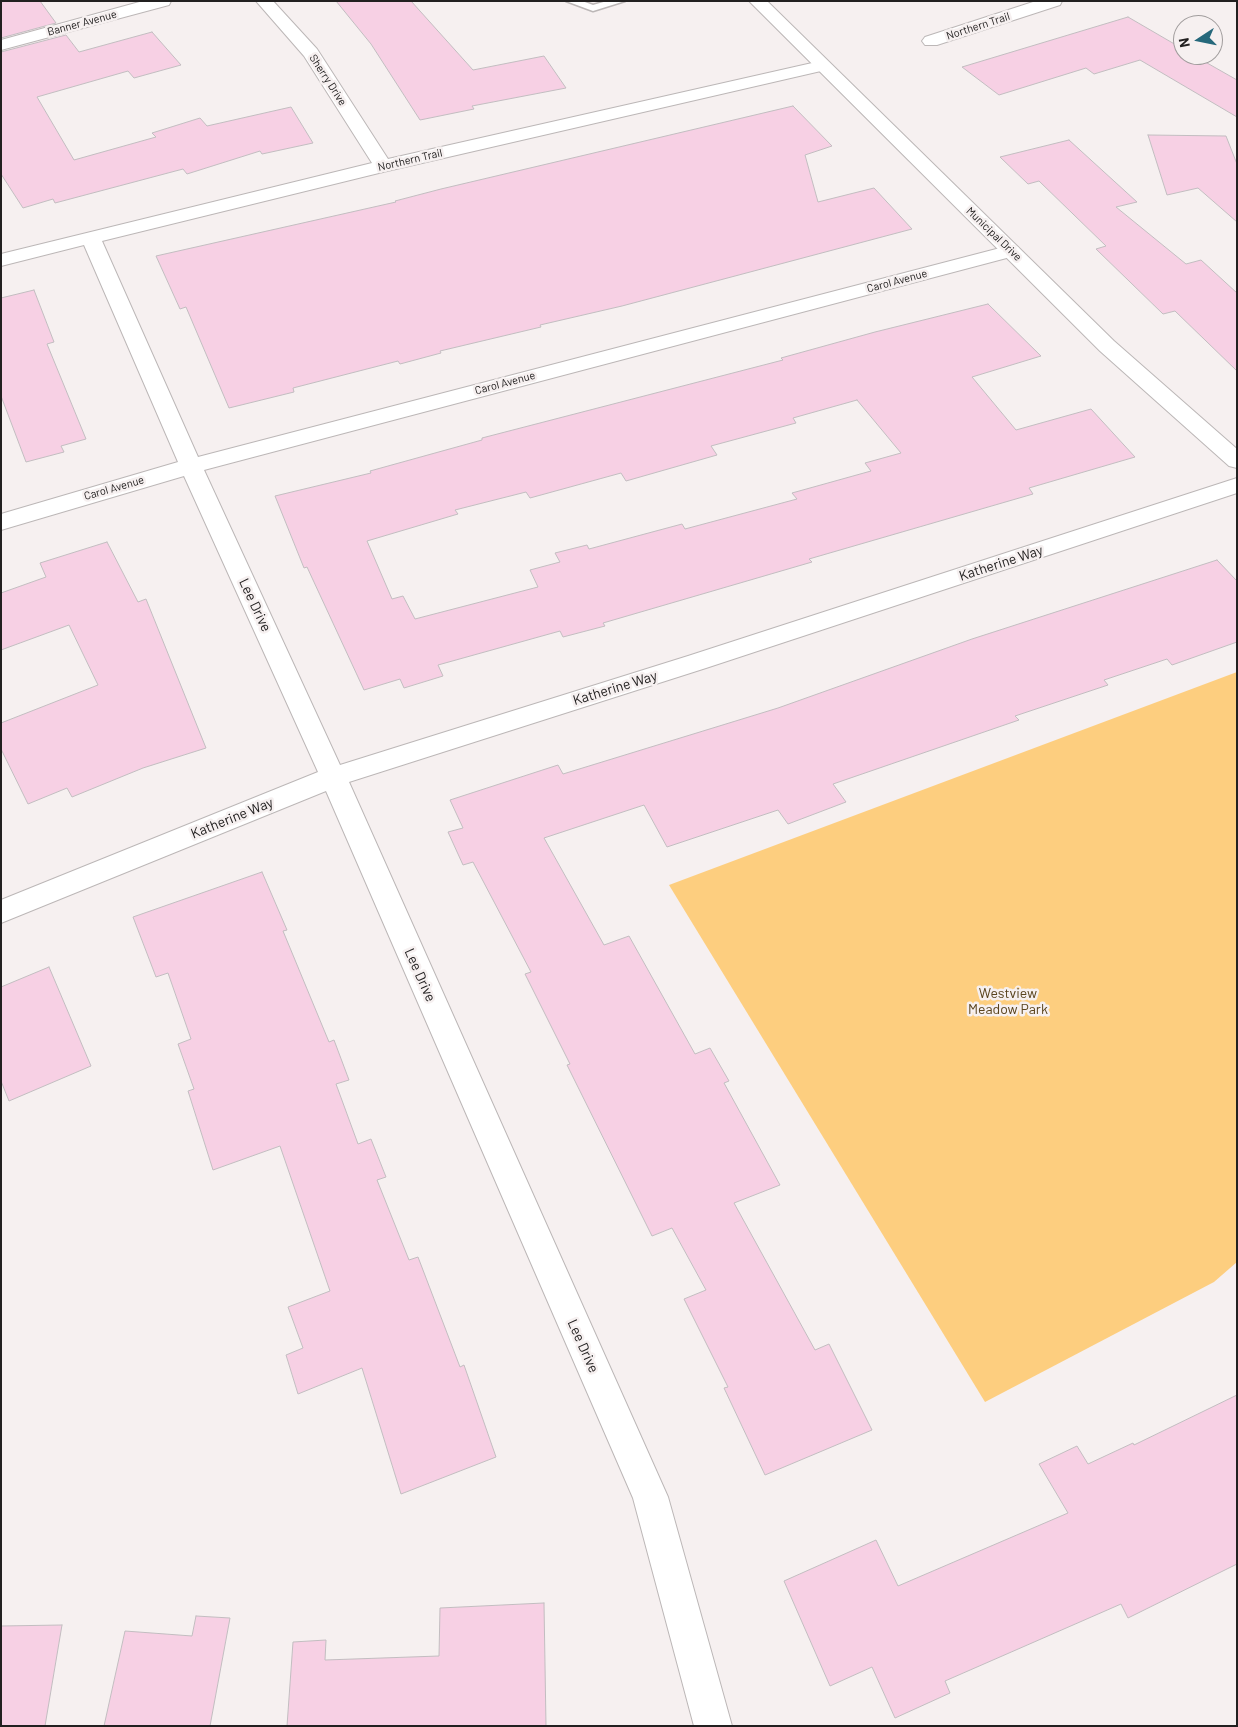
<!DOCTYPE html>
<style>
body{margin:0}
#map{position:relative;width:1238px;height:1727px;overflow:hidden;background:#f6f0f0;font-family:Barlow,sans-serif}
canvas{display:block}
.frame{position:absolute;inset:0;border:2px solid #222020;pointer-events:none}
.north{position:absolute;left:1173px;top:15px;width:50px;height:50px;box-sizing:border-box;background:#f6f0f0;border:1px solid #a19d9d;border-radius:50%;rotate:259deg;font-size:14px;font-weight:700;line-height:20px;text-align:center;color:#222020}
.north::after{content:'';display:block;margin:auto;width:18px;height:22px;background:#26687b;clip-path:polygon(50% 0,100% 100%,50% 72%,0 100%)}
</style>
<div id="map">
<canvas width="1238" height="1727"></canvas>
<div class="frame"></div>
<div class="north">N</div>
</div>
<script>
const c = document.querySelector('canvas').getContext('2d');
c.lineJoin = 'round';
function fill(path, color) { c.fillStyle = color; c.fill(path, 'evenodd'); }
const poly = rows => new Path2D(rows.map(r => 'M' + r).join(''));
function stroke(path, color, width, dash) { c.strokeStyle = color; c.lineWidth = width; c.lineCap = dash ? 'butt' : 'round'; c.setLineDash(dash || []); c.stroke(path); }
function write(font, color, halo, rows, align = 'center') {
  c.font = font + ' Barlow,sans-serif'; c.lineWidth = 5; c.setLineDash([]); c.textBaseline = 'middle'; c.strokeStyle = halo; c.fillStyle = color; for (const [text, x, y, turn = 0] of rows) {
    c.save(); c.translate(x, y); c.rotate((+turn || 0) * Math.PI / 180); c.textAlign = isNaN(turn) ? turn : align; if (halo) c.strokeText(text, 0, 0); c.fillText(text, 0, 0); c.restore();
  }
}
const green = poly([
 [1237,672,1237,1262,1214,1282,985,1402,669,885]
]);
const building = poly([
 [1,1,40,1,56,23,1,38,1,1],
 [336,1,411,1,473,70,544,56,566,88,472,106,474,109,420,120,371,44,336,1],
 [1128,17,1183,49,1183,55,1193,55,1237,80,1237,117,1140,60,1094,74,1086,68,999,95,962,67,1128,17],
 [152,32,181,65,134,78,128,71,37,97,74,160,156,137,152,133,200,118,207,126,291,107,313,143,262,154,260,151,187,174,183,169,55,203,53,199,23,208,1,174,1,52,66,35,79,52,152,32],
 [793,106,832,146,805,155,818,202,874,188,912,229,622,306,540,325,541,327,440,351,441,353,400,364,398,361,293,388,294,392,229,408,186,307,180,309,156,256,396,202,395,201,441,189,793,106],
 [1148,135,1226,136,1237,164,1237,222,1198,188,1167,195,1148,135],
 [1069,140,1137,202,1116,207,1186,264,1201,260,1237,293,1237,371,1175,311,1163,314,1096,249,1106,246,1039,181,1028,184,1000,157,1069,140],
 [34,290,54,342,47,344,86,439,61,446,64,452,26,462,1,396,1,298,34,290],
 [988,304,1041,356,972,377,1016,430,1091,409,1135,457,1029,488,1033,494,809,559,812,562,603,623,605,626,563,637,560,631,438,665,443,676,404,688,400,679,364,690,307,567,304,568,275,496,371,473,370,471,482,440,482,438,783,360,781,358,875,332,988,304],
 [857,400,901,453,865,463,871,471,792,493,797,499,685,529,682,524,589,549,587,545,555,553,560,562,530,570,538,587,415,619,403,596,392,599,367,541,458,514,455,510,526,492,530,498,621,473,626,481,717,455,711,446,796,423,793,418,857,400],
 [107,542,138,602,146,599,206,748,143,768,72,797,67,788,28,804,1,749,1,723,98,685,69,625,1,650,1,593,46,577,40,563,107,542],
 [1217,560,1237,581,1237,642,1172,665,1167,659,1104,680,1108,685,1015,716,1019,720,833,784,846,802,788,824,778,810,667,847,644,805,544,838,604,945,629,936,695,1054,710,1048,729,1081,724,1083,780,1185,734,1203,815,1350,829,1344,872,1430,765,1475,724,1388,728,1387,684,1299,706,1290,672,1228,652,1236,567,1065,570,1064,525,974,531,972,473,862,463,865,448,832,463,828,450,800,558,765,563,774,778,708,972,639,1217,560],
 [262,872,287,930,283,931,329,1042,334,1040,349,1080,336,1084,358,1144,371,1139,386,1177,377,1180,409,1260,418,1257,460,1367,464,1365,496,1457,401,1494,362,1368,298,1394,286,1355,303,1348,288,1307,330,1291,280,1146,213,1170,188,1091,194,1089,178,1044,191,1039,168,973,156,977,133,917,262,872],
 [49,967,91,1066,9,1101,1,1081,1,987,49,967],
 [1237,1395,1237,1564,1128,1618,1121,1604,945,1681,950,1693,895,1718,872,1667,830,1686,784,1581,876,1540,898,1586,1068,1513,1039,1464,1077,1446,1088,1464,1133,1443,1134,1445,1237,1395],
 [544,1603,546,1726,287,1726,293,1642,326,1640,325,1660,439,1656,440,1608,544,1603],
 [196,1616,230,1618,210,1726,104,1726,125,1631,192,1636,196,1616],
 [62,1625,45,1726,1,1726,1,1626,62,1625]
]);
const lane = poly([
 [566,1,582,1,593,5,607,1,625,1,593,11,566,1]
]);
const street = poly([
 [143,1,171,1,169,5,1,50,1,40,143,1],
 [256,1,273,1,317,49,388,159,821,61,827,62,830,66,827,70,821,71,383,172,102,241,198,457,1004,247,1011,245,1018,247,1021,251,1018,255,204,470,340,765,688,656,1237,478,1237,493,706,668,349,782,668,1497,732,1726,694,1726,633,1498,326,791,1,923,1,900,318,772,184,476,1,530,1,514,178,462,84,245,1,266,1,254,372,163,304,56,256,1],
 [1036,1,1062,1,1060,5,937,45,925,45,922,41,925,37,1036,1]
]);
const secondary = poly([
 [749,1,767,1,1114,341,1237,449,1237,468,1229,466,1100,351,749,1]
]);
const farStreetnames = [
 ["Banner Avenue",82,23,-15],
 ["Northern Trail",978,26,-18],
 ["Sherry Drive",328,80,57],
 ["Northern Trail",410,160,-13],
 ["Municipal Drive",994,234,44],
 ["Carol Avenue",897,281,-15],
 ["Carol Avenue",505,383,-15],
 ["Carol Avenue",114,488,-16]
];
const streetNames = [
 ["Katherine Way",1001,563,-18],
 ["Lee Drive",255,605,65],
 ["Katherine Way",615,688,-17],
 ["Katherine Way",232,818,-22],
 ["Lee Drive",420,975,66],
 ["Lee Drive",583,1346,66]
];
const parkNames = [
 ["Westview",1008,993],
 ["Meadow Park",1008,1009]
];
fill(green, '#fdce7f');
fill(building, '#f7d0e4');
stroke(building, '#c2bdc0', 1);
stroke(lane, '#bcb7b7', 3);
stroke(street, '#bcb7b7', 2);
stroke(secondary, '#bcb7b7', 2);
fill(lane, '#fff');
fill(street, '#fff');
fill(secondary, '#fff');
write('11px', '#222020', '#f6f0f0', farStreetnames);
write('14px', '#222020', '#f6f0f0', streetNames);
write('14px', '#59431d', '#f6f0f0', parkNames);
</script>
